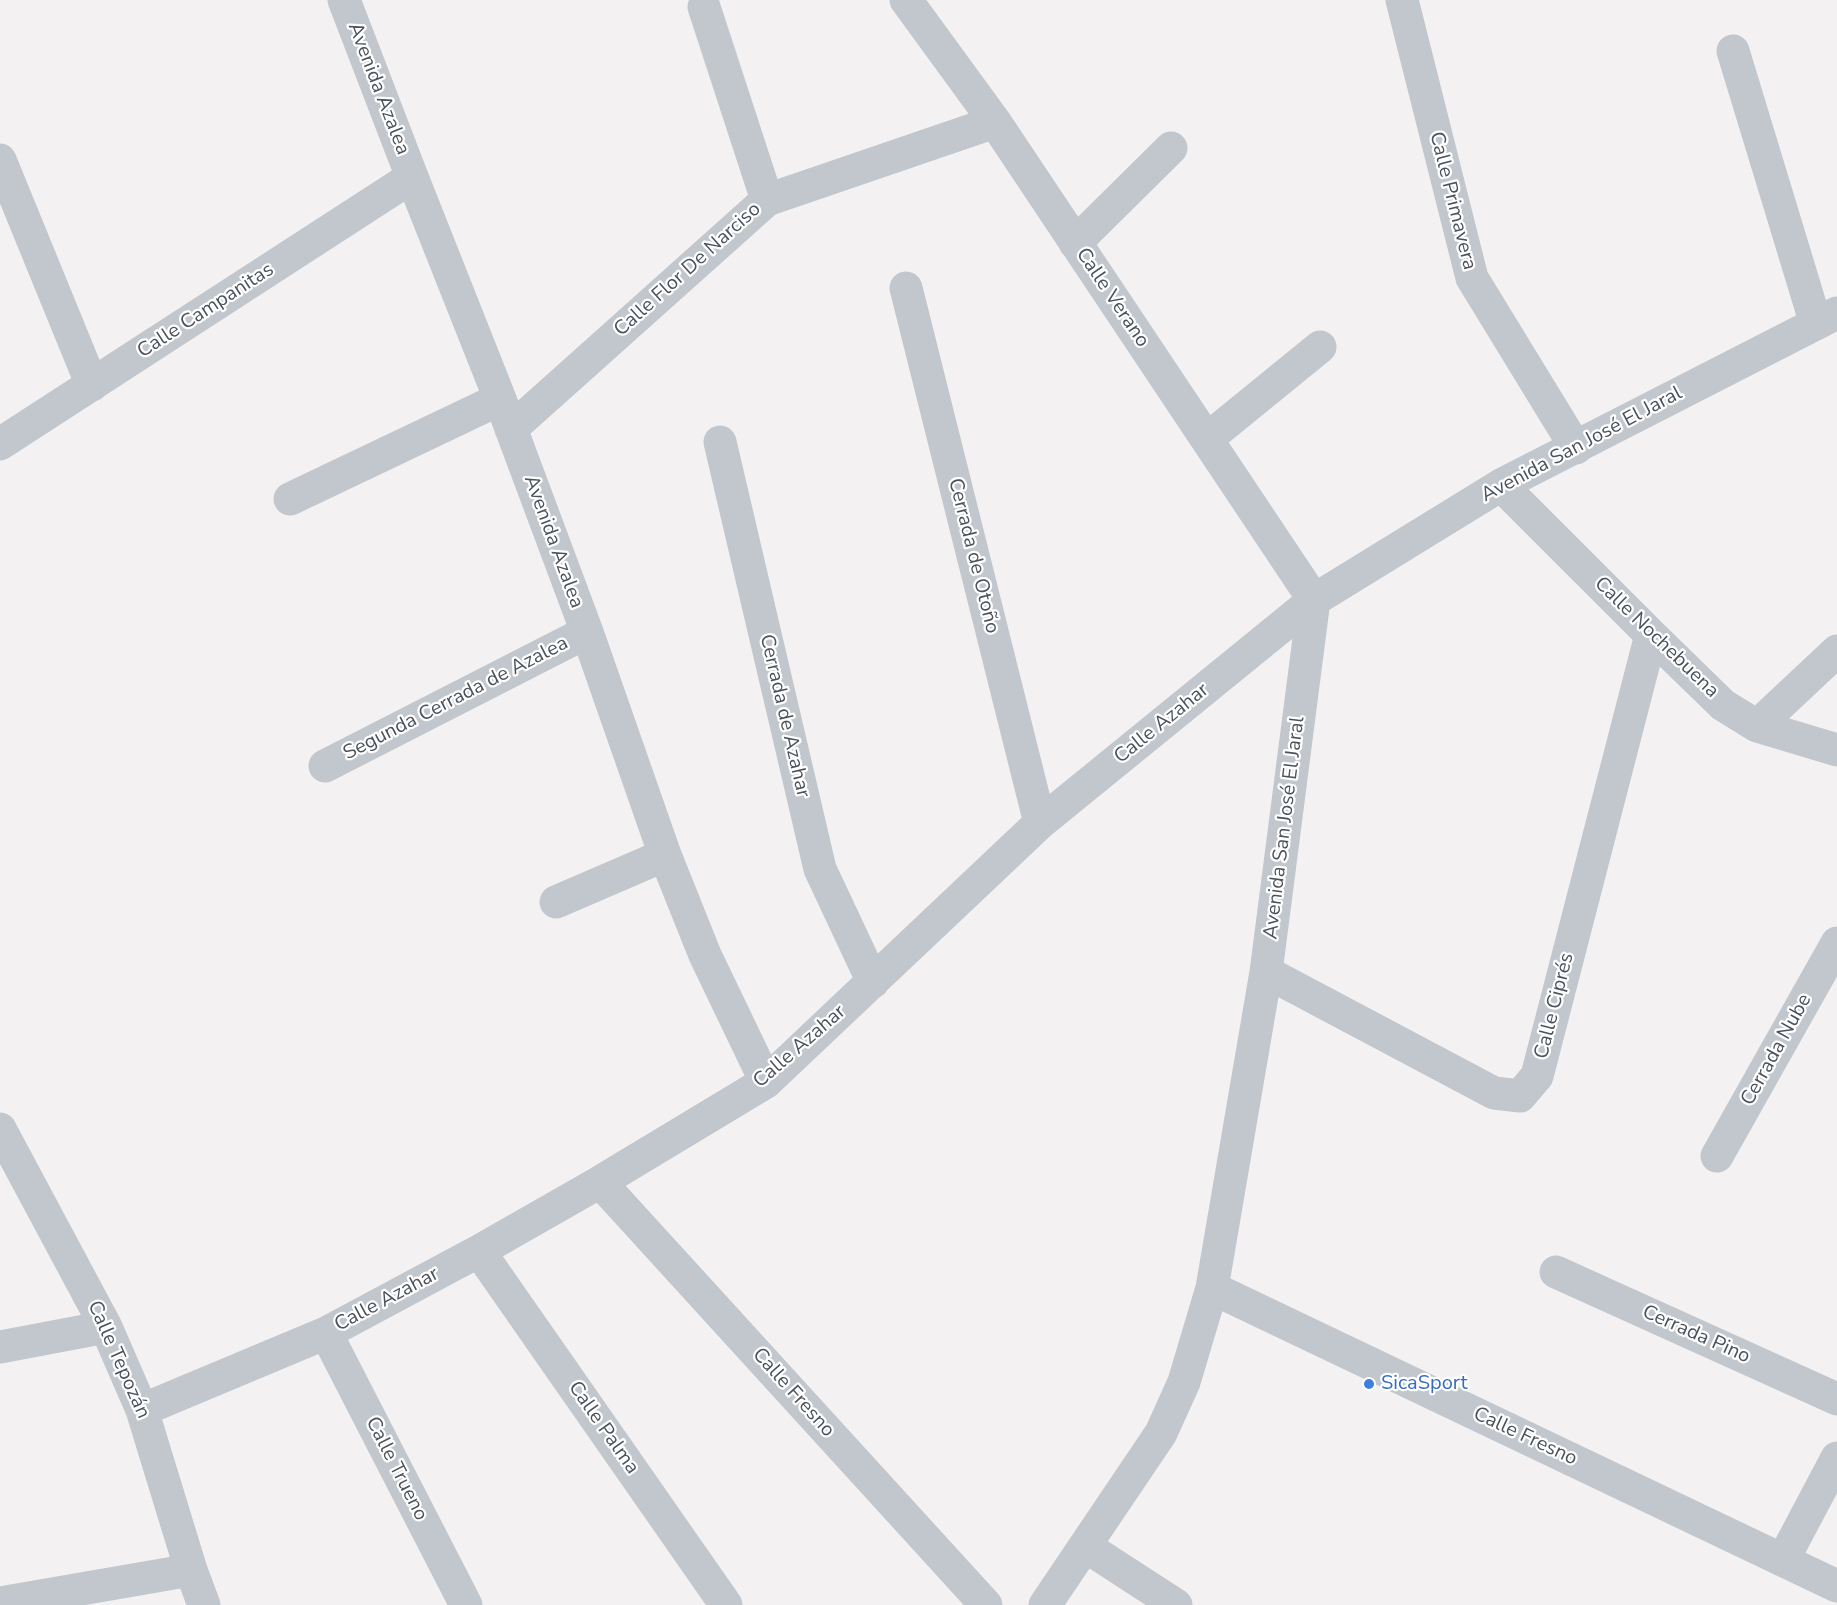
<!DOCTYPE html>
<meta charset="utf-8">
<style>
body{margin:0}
canvas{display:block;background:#f3f1f1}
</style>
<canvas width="1837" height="1605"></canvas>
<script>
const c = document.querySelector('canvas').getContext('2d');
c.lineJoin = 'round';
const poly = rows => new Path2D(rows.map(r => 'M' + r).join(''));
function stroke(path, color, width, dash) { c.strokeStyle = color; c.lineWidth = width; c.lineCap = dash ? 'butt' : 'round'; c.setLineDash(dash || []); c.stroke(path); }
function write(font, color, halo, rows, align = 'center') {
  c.font = font + ' "Nunito Sans",sans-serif'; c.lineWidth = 4.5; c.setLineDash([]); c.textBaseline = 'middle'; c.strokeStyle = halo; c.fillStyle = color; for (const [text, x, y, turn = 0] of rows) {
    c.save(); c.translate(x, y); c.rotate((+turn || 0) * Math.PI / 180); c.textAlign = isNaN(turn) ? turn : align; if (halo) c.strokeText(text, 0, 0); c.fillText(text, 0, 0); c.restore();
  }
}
const minor = poly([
 [344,0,412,177,500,399,587,632,665,855,705,955,766,1082],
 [906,0,995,122,1314,600],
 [1402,0,1472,278,1576,448],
 [704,7,767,200],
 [1733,51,1816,324],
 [0,160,92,385],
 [1075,243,1171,148],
 [906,288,1040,823],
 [511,429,767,200,995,122],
 [1207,439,1320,347],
 [720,442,820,869,873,982],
 [0,444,412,177],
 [1501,485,1651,635,1723,705,1757,726,1837,750],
 [290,499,500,399],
 [1757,726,1837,651],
 [325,766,587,632],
 [556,902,665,855],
 [1266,972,1494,1093,1520,1096,1537,1076,1651,635],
 [0,1129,106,1327,142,1410,191,1570,204,1605],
 [1717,1156,1837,943],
 [600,1182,986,1605],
 [479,1251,726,1605],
 [1556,1272,1837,1399],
 [1212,1288,1837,1586],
 [326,1333,466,1605],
 [0,1347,106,1327],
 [142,1410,326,1333,479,1251,600,1182,766,1082,1040,823,1314,600,1501,485,1837,313],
 [1085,1546,1176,1605],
 [1783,1560,1837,1458],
 [0,1603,191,1570],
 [1045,1605,1161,1433,1184,1382,1212,1288,1266,972,1314,600]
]);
const markers = [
 [1369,1384,6,"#3f7fe0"]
];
const streetNames = [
 ["Avenida Azalea",378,89,69],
 ["Calle Primavera",1452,201,76],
 ["Calle Flor De Narciso",688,270,-42],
 ["Calle Verano",1112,298,56],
 ["Calle Campanitas",206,311,-33],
 ["Avenida San José El Jaral",1582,445,-28],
 ["Avenida Azalea",553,542,70],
 ["Cerrada de Otoño",973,556,76],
 ["Calle Nochebuena",1656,638,44],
 ["Segunda Cerrada de Azalea",456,699,-27],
 ["Cerrada de Azahar",784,716,77],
 ["Calle Azahar",1162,724,-39],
 ["Avenida San José El Jaral",1285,828,-83],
 ["Calle Ciprés",1555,1006,-76],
 ["Calle Azahar",800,1047,-41],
 ["Cerrada Nube",1777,1050,-61],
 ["Calle Azahar",387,1300,-28],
 ["Cerrada Pino",1696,1335,24],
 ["Calle Tepozán",118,1360,66],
 ["Calle Fresno",793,1393,48],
 ["Calle Palma",603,1428,55],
 ["Calle Fresno",1525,1437,25],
 ["Calle Trueno",396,1469,63]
];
const shopNames = [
 ["SicaSport",1381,1384]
];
stroke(minor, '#c1c7cd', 33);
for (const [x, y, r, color] of markers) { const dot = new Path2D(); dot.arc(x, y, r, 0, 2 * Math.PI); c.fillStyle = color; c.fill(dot); stroke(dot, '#fff', 2); }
write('20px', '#4b525c', '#fff', streetNames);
write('20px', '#366cbe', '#fff', shopNames, 'left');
</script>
